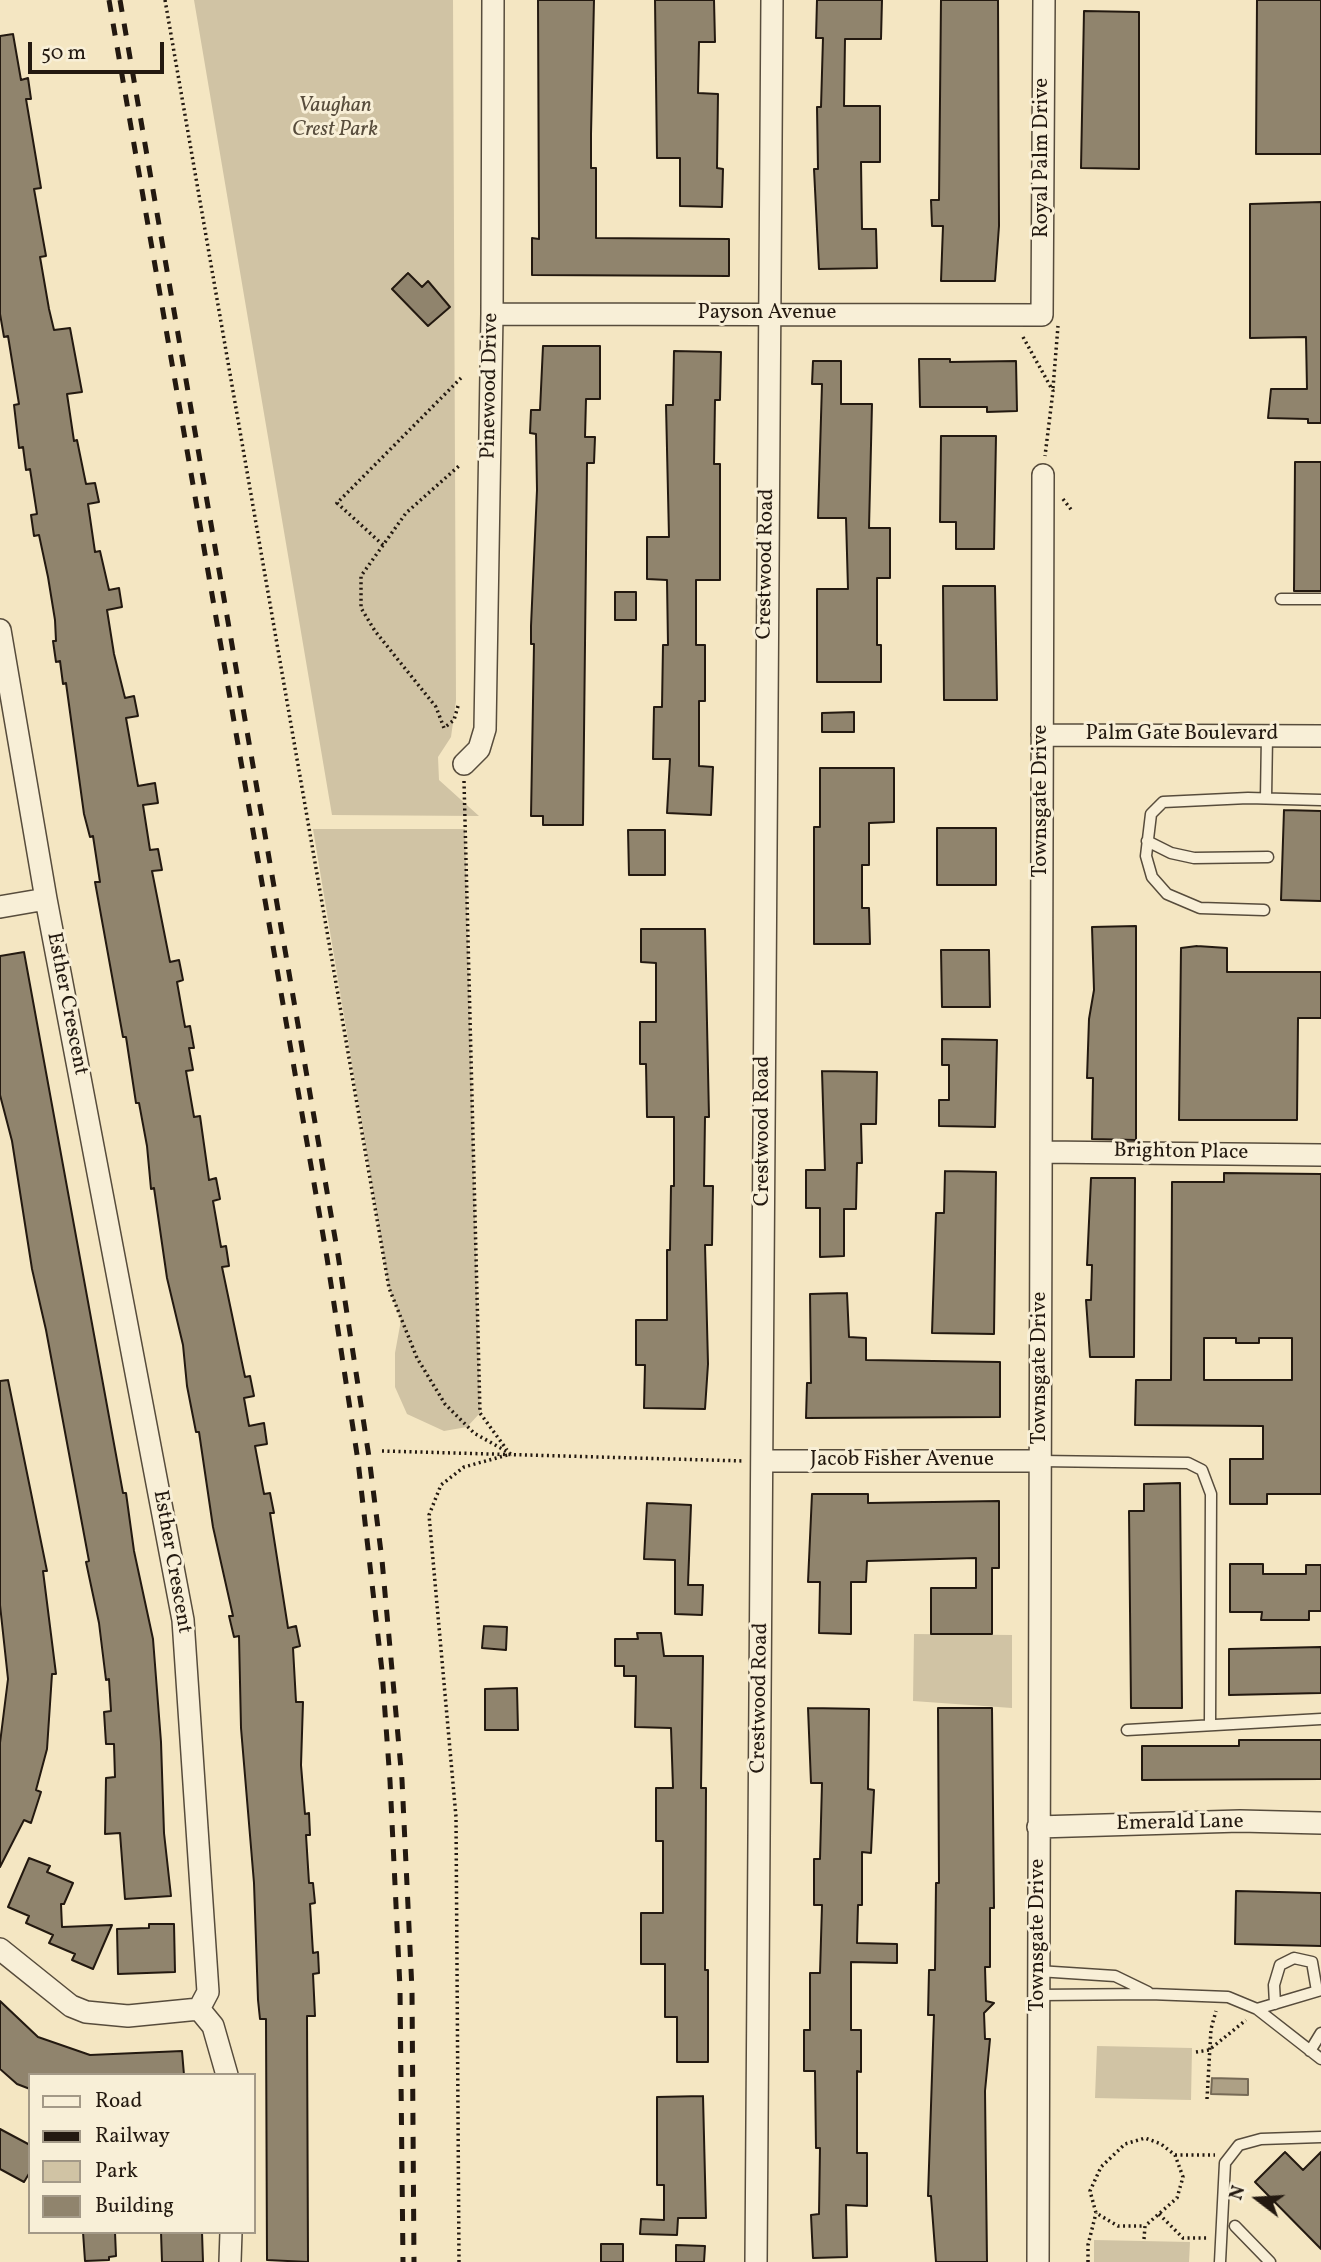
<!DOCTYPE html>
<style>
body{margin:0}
#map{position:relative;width:1321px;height:2262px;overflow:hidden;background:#f4e6c2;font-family:Vollkorn,serif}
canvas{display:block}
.legend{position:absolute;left:28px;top:2073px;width:228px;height:161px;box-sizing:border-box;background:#f8efd7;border:2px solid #a39987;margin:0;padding:9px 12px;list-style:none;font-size:21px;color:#231910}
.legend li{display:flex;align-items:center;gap:14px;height:35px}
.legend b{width:35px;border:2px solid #a39987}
.north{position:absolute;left:1223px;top:2164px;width:70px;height:70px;-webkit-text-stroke:5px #f8efd7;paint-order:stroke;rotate:287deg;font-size:19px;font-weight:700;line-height:28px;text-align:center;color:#231910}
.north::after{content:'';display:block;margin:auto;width:24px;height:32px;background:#231910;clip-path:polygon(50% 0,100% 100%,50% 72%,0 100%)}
.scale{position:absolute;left:28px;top:42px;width:136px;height:32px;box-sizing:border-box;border:4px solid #231910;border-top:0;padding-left:9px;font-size:21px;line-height:24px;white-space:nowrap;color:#231910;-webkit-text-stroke:5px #f8efd7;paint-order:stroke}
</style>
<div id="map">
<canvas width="1321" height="2262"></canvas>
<ul class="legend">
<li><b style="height:9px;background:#f8efd7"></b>Road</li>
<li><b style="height:9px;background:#231910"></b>Railway</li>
<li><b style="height:19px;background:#d0c3a4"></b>Park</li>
<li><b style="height:19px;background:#90846d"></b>Building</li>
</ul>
<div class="north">N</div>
<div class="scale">50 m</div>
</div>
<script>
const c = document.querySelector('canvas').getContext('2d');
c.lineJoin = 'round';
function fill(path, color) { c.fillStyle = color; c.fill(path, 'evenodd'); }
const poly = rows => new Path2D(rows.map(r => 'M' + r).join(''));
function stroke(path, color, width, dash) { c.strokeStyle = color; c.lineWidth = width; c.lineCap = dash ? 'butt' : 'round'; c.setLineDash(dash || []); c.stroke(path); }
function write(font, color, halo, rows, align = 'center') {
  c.font = font + ' Vollkorn,serif'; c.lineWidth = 6; c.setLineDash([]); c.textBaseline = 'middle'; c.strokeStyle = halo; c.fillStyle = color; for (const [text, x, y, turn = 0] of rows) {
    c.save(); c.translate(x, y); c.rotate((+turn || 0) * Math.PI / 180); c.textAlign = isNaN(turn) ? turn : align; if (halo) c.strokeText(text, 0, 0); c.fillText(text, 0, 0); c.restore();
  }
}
const green = poly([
 [194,0,453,0,456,701,451,737,438,757,439,780,479,816,332,815],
 [313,829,465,829,480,1413,467,1427,444,1431,407,1414,395,1387,395,1353,401,1320,389,1288],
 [914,1634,1012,1635,1012,1708,913,1701],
 [1097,2046,1192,2048,1191,2100,1095,2098],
 [1094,2240,1190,2242,1189,2262,1094,2262]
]);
const water = poly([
 [1212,2078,1248,2079,1248,2095,1211,2094,1212,2078]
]);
const building = poly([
 [538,0,594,0,591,134,591,168,596,168,596,238,729,239,729,276,532,275,532,238,539,239,538,0],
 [655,0,714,0,715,42,699,42,698,93,718,94,717,168,723,169,722,207,680,206,680,158,657,158,655,0],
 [817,0,882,0,881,39,845,39,844,106,880,106,880,162,861,162,862,229,876,229,877,268,819,269,814,169,818,169,817,107,821,107,823,38,816,38,817,0],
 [941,0,998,0,999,226,995,281,941,281,943,226,932,226,931,200,939,200,941,0],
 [1257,0,1321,0,1321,154,1256,154,1257,0],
 [1084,11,1139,12,1139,169,1081,168,1084,11],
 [13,34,21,80,28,78,31,99,26,99,41,188,34,189,46,256,40,257,49,309,54,330,70,328,82,392,67,394,74,441,77,440,86,484,95,483,99,502,88,504,95,552,100,551,109,590,119,588,122,607,107,610,114,654,125,698,134,696,138,716,126,718,138,786,155,783,158,803,143,805,150,850,158,849,162,870,152,871,170,962,179,960,183,980,177,982,185,1027,190,1026,194,1048,189,1048,193,1070,186,1071,194,1117,200,1116,209,1180,216,1178,220,1199,213,1201,221,1247,226,1246,229,1266,222,1267,245,1377,250,1376,254,1396,244,1398,249,1426,264,1423,267,1444,255,1446,264,1494,270,1493,274,1513,270,1513,288,1628,296,1626,300,1646,293,1648,296,1702,303,1702,301,1765,305,1814,309,1813,310,1835,306,1835,309,1883,313,1883,315,1903,310,1904,313,1953,318,1952,319,1973,313,1974,315,2016,307,2016,308,2262,267,2260,266,2019,260,2019,258,2000,254,1883,241,1728,239,1636,234,1637,229,1616,233,1616,213,1527,199,1432,196,1432,187,1386,183,1345,167,1278,154,1188,151,1189,147,1146,139,1103,136,1103,126,1037,123,1037,95,882,100,882,93,836,90,837,84,814,66,683,63,684,60,661,56,662,53,641,56,641,55,620,48,577,39,535,34,536,31,515,37,514,30,469,26,470,23,447,19,448,14,405,19,404,8,336,4,337,0,314,0,36,13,34],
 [1321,202,1321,423,1308,423,1308,419,1268,418,1271,389,1307,389,1306,337,1250,338,1250,204,1321,202],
 [408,273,422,287,428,281,450,307,428,326,392,289,408,273],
 [543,346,600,346,600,399,586,399,585,437,595,437,594,463,587,463,583,825,543,825,543,816,531,816,534,644,531,644,531,626,537,490,536,434,530,433,531,410,540,410,543,346],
 [674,351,721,352,720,400,715,400,714,464,720,464,720,580,696,580,696,645,705,645,705,701,699,701,699,766,713,767,711,815,667,813,670,759,653,759,654,707,662,707,663,645,668,645,667,580,647,579,647,537,669,537,666,405,673,405,674,351],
 [919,359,950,359,950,362,1016,361,1017,411,987,412,987,407,920,407,919,359],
 [813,361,841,361,841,404,872,404,869,528,890,528,890,578,877,578,877,645,881,645,881,682,817,682,817,589,848,589,846,518,818,518,822,384,812,384,813,361],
 [941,436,996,436,994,549,956,549,956,522,940,522,941,436],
 [1295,462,1321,462,1321,591,1294,591,1295,462],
 [943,586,995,586,997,700,944,700,943,586],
 [615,592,636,592,636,620,615,620,615,592],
 [854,712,854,732,822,732,822,713,854,712],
 [820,768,894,768,894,822,869,823,869,865,862,865,862,908,869,908,870,944,814,944,814,827,820,827,820,768],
 [1284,810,1321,811,1321,901,1281,900,1284,810],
 [937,828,996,828,996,885,937,885,937,828],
 [628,830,665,830,665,875,629,875,628,830],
 [1136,926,1136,1140,1092,1139,1093,1078,1087,1078,1089,1019,1094,990,1092,927,1136,926],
 [641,929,705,929,709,1117,705,1117,704,1186,713,1186,712,1245,705,1245,708,1364,705,1409,644,1408,645,1365,636,1365,636,1320,667,1320,667,1250,670,1250,671,1186,674,1186,674,1117,647,1117,646,1064,640,1064,640,1022,656,1022,656,963,641,962,641,929],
 [1197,946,1227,948,1227,972,1321,972,1321,1018,1298,1018,1297,1120,1179,1120,1181,948,1197,946],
 [941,950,989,950,990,1007,942,1007,941,950],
 [24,952,123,1493,126,1493,134,1551,153,1639,161,1742,164,1833,171,1896,125,1899,120,1833,105,1834,106,1778,115,1777,114,1744,106,1744,104,1712,111,1711,109,1679,106,1680,99,1623,86,1562,89,1561,46,1330,32,1269,12,1141,0,1095,0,956,24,952],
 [942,1039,997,1040,995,1127,939,1126,939,1100,949,1100,949,1065,942,1065,942,1039],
 [822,1071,877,1072,876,1124,861,1124,862,1163,857,1163,856,1209,844,1209,844,1256,820,1257,820,1208,806,1208,806,1170,825,1170,822,1071],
 [945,1171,996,1172,994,1334,932,1333,936,1213,944,1213,945,1171],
 [1224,1173,1321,1174,1321,1494,1267,1494,1267,1504,1230,1504,1230,1459,1263,1459,1263,1426,1135,1425,1136,1380,1171,1380,1172,1182,1224,1182,1224,1173],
 [1204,1338,1236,1338,1236,1343,1259,1343,1259,1338,1292,1338,1292,1380,1204,1380,1204,1338],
 [1091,1178,1135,1178,1134,1357,1090,1357,1086,1300,1091,1300,1092,1265,1087,1265,1091,1178],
 [847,1293,849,1337,866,1338,866,1360,1000,1362,1000,1417,806,1418,807,1383,811,1383,810,1294,847,1293],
 [8,1380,47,1571,43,1571,56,1674,52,1674,47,1749,36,1790,41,1792,31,1823,24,1820,0,1867,0,1743,8,1679,0,1605,0,1381,8,1380],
 [1180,1483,1182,1708,1131,1708,1129,1511,1144,1511,1144,1484,1180,1483],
 [812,1494,868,1494,868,1503,999,1501,999,1568,992,1568,992,1634,931,1634,931,1588,976,1588,976,1558,867,1561,866,1582,851,1582,851,1634,819,1633,820,1582,808,1582,812,1494],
 [647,1503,691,1505,688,1585,703,1585,702,1615,675,1614,675,1560,644,1559,647,1503],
 [1230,1564,1263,1564,1263,1574,1306,1574,1306,1565,1321,1565,1321,1611,1309,1611,1309,1620,1261,1620,1262,1612,1230,1612,1230,1564],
 [484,1626,507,1627,506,1650,482,1648,484,1626],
 [637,1633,661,1633,664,1656,703,1656,701,1788,706,1788,705,1970,708,1970,708,2062,677,2062,677,2017,665,2017,665,1964,641,1964,641,1913,663,1913,663,1841,656,1841,656,1788,673,1788,671,1728,635,1727,636,1676,624,1676,624,1666,615,1666,615,1639,638,1639,637,1633],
 [1321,1647,1321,1693,1229,1695,1229,1649,1321,1647],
 [517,1688,518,1730,485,1730,485,1689,517,1688],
 [808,1708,869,1709,868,1789,874,1790,871,1853,862,1852,862,1905,858,1905,857,1943,897,1944,897,1963,851,1962,851,2030,861,2030,861,2072,857,2071,857,2153,867,2153,867,2206,846,2205,847,2257,813,2258,811,2215,819,2214,820,2148,816,2148,815,2071,804,2071,804,2030,810,2030,810,1973,820,1973,822,1905,814,1905,814,1859,820,1859,822,1783,811,1783,808,1708],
 [938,1708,992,1708,994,1908,990,1908,990,1967,985,1967,986,2001,994,2003,984,2013,985,2039,990,2039,985,2091,987,2262,936,2262,931,2196,928,2196,934,2015,928,2015,929,1970,935,1970,936,1883,939,1883,938,1708],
 [1239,1740,1321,1740,1321,1779,1142,1780,1142,1746,1239,1746,1239,1740],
 [29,1858,50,1866,47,1872,73,1883,64,1904,61,1904,62,1927,112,1925,93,1969,72,1960,75,1954,49,1943,53,1935,26,1923,29,1916,8,1907,29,1858],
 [1236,1891,1321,1893,1321,1946,1235,1944,1236,1891],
 [149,1924,174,1924,175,1972,118,1974,117,1929,149,1928,149,1924],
 [0,2001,38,2037,90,2055,182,2051,184,2075,30,2075,30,2089,17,2084,0,2069,0,2001],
 [703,2096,706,2218,678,2218,677,2235,640,2234,641,2219,664,2220,664,2185,657,2185,657,2097,703,2096],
 [0,2129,30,2145,30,2172,24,2182,0,2169,0,2129],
 [1285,2152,1303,2170,1321,2152,1321,2249,1255,2182,1285,2152],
 [83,2232,115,2232,116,2256,109,2257,109,2260,85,2261,83,2232],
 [161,2232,202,2232,203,2262,162,2262,161,2232],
 [601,2244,623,2244,623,2262,601,2262,601,2244],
 [676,2245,705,2246,704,2262,676,2262,676,2245]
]);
const path = poly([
 [165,0,389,1288,417,1358,445,1404,474,1433,511,1454],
 [1023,337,1053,391,1045,456],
 [1053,388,1058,326],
 [1063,499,1073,512],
 [383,545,337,503,461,378],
 [458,706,454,720,444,728,436,707,375,631,361,608,361,576,406,513,460,465],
 [464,781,480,1413,507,1450],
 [382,1451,744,1461],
 [1196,2052,1209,2050,1246,2020],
 [1207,2099,1211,2029,1216,2011],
 [1175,2155,1215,2155],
 [1159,2214,1183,2238,1207,2238],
 [1144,2239,1145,2226,1118,2226,1096,2213,1090,2191,1101,2167,1125,2144,1145,2138,1161,2144,1175,2155,1183,2177,1177,2198,1145,2226],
 [459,2262,456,1817,429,1515,441,1485,464,1467,511,1454],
 [1088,2262,1088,2245,1096,2213]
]);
const service = poly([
 [1281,599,1321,599],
 [1266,798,1267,736],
 [1147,841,1171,853,1194,858,1268,857],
 [1264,910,1200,908,1167,894,1152,877,1146,856,1151,814,1163,802,1248,798,1321,800],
 [1040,1461,1188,1463,1202,1470,1211,1494,1210,1723],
 [1127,1730,1321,1719],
 [1038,1971,1115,1976,1148,1992],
 [1039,1995,1150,1994,1228,1997,1257,2009,1321,2059],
 [1275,2004,1274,1985,1280,1965,1294,1958,1312,1962,1317,1991],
 [1257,2009,1321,1990],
 [1310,2051,1321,2033],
 [1235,2226,1270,2262],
 [1220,2262,1225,2163,1239,2145,1261,2139,1321,2137]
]);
const minor = poly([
 [492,314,1042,315,1044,0],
 [0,630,46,899,0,907],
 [1042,735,1321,736],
 [464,764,479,749,485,729,492,314,493,0],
 [1042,1152,1321,1155],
 [763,1461,1040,1461],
 [1038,1827,1240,1821,1321,1823],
 [0,1949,71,2006,86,2012,128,2016,199,2009,208,1992,183,1620,46,899],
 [199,2009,213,2026,227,2075],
 [230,2262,231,2232],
 [756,2262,772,0],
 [1038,2262,1043,475]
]);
const rail = poly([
 [109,0,327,1258,358,1461,382,1671,390,1781,400,1988,403,2262],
 [120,0,338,1255,369,1457,382,1560,402,1780,412,1990,414,2262]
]);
const parkNames = [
 ["Vaughan",335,107],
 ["Crest Park",335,131]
];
const streetNames = [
 ["Royal Palm Drive",1043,158,-90],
 ["Payson Avenue",767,314],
 ["Pinewood Drive",491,386,-89],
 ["Crestwood Road",767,564,-89],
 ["Palm Gate Boulevard",1182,735],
 ["Townsgate Drive",1042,801,-90],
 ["Esther Crescent",66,1004,79],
 ["Crestwood Road",764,1131,-90],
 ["Brighton Place",1181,1153,1],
 ["Townsgate Drive",1041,1368,-90],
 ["Jacob Fisher Avenue",902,1461],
 ["Esther Crescent",171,1562,80],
 ["Crestwood Road",761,1698,-89],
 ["Emerald Lane",1180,1824,-1],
 ["Townsgate Drive",1039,1935,-90]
];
fill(green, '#d0c3a4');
fill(water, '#ada085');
stroke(water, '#766a56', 2);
fill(building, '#90846d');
stroke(building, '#231910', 2);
stroke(service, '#574c3c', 13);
stroke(minor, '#574c3c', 24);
stroke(path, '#231910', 3.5, [2, 3.5]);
stroke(service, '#f8efd7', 10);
stroke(minor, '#f8efd7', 21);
stroke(rail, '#231910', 5, [12, 12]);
write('italic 21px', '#574c3c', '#f8efd7', parkNames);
write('21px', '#231910', '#f8efd7', streetNames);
</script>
